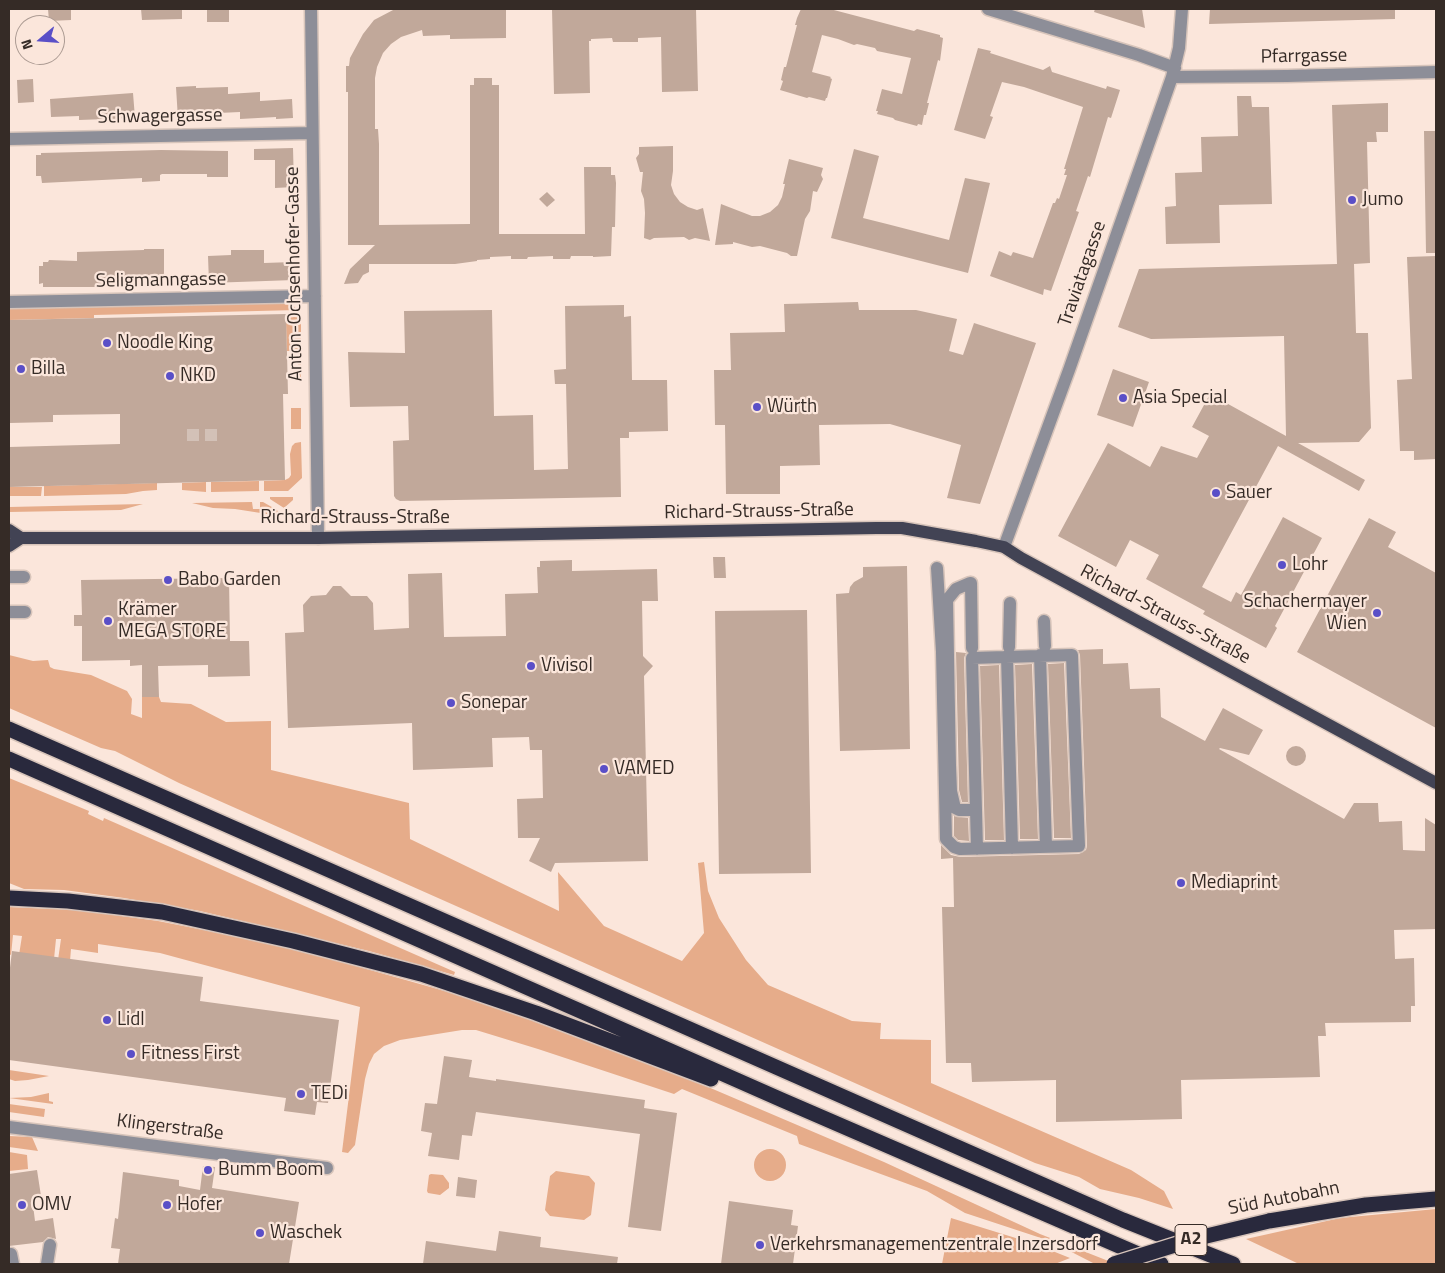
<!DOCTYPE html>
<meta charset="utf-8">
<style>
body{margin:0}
#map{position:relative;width:1445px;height:1273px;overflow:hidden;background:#fbe6db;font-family:"Titillium Web",sans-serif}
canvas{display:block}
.frame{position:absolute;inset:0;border:10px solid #352b26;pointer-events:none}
.north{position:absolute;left:15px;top:15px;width:50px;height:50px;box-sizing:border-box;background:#fbe6db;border:1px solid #ac9b93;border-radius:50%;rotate:252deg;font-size:14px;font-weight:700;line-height:20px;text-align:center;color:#352b26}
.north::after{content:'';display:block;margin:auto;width:18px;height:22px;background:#5a4fc7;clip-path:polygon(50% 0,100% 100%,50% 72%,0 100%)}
</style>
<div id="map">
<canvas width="1445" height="1273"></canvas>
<div class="frame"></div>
<div class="north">N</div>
</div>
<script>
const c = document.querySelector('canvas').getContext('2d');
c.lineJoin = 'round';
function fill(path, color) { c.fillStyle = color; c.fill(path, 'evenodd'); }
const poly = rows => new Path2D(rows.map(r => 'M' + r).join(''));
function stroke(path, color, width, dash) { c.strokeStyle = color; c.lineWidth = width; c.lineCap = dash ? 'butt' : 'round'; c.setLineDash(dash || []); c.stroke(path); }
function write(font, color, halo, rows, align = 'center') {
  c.font = font + ' "Titillium Web",sans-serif'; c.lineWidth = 4.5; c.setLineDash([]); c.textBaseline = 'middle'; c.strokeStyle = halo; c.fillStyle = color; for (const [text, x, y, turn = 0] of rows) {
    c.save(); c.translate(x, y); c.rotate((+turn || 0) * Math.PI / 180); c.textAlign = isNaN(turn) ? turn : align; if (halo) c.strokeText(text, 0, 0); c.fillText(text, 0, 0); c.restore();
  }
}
const green = poly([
 [290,303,298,310,94,315,94,318,9,320,9,309],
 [291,313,301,313,301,378,298,378,298,351,287,351,286,322,289,321,289,315],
 [291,408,301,408,301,429,291,429],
 [301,442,302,478,288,491,264,491,264,481,285,480,289,478,291,475,290,454,292,446,295,443],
 [259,481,259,491,211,492,211,482],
 [206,482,206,492,182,490,182,483],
 [157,483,157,490,143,491,126,494,44,496,44,486],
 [9,487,42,487,41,496,9,496],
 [270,497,293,497,293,500,284,508,273,501,270,499],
 [252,502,253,509,260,509,260,502,263,502,277,510,280,516,235,509,213,508,192,503],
 [143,504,121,510,9,512,9,507],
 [9,655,33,661,48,660,50,667,54,669,91,675,127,691,132,699,131,714,142,718,142,697,159,697,161,702,191,704,226,722,271,721,271,770,409,803,410,839,559,911,558,872,604,926,682,961,704,933,698,863,704,862,708,891,719,918,746,960,768,985,852,1021,881,1023,880,1039,931,1040,931,1083,1131,1170,1164,1191,1173,1209,1139,1198,1100,1189,1079,1177,1035,1163,179,783,115,751,101,748,9,708],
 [9,778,89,811,88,814,103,821,104,818,455,972,454,975,369,951,200,911,124,898,64,890,24,889,9,883],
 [9,907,78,910,158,921,235,936,310,953,473,999,577,1035,680,1075,884,1162,1040,1234,1116,1264,1095,1264,1050,1241,965,1213,927,1191,799,1144,797,1136,682,1089,674,1094,538,1049,476,1030,462,1030,400,1040,384,1046,374,1054,369,1064,365,1079,355,1145,348,1153,342,1152,360,1007,160,953,98,944,98,953,71,949,70,961,58,960,61,939,56,939,54,959,19,955,22,936,13,935,11,955,9,954],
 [9,1070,49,1076,28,1080,15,1081,9,1079],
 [49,1093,49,1101,53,1102,53,1104,9,1098,31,1097],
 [9,1104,45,1109,44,1117,9,1112],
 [9,1136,32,1137,38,1151,9,1147],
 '754 1165a16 16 0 1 1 32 0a16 16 0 1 1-32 0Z',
 [9,1152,27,1155,28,1169,9,1171],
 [556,1171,589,1176,595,1183,591,1215,584,1220,550,1216,545,1210,550,1176],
 [431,1174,443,1175,449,1183,449,1188,440,1195,428,1193,427,1191,429,1175],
 [1436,1209,1436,1264,1299,1264,1246,1239,1340,1218],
 [951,1218,1035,1244,1070,1258,1055,1264,942,1264]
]);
const building = poly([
 [48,9,71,9,71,20,49,21],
 [141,9,182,9,182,19,142,20],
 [207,9,229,9,229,22,207,22],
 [395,9,506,9,506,38,450,39,450,35,423,36,422,30,401,37,391,44,383,53,377,67,375,78,375,129,378,129,379,144,379,225,470,224,470,85,474,85,474,78,492,78,492,85,499,85,499,234,585,234,584,167,611,167,611,175,615,175,616,183,615,227,612,227,611,256,593,257,593,256,571,256,570,259,553,259,553,256,528,257,527,259,511,259,511,256,490,257,490,259,477,260,477,261,455,264,369,264,369,272,363,275,358,283,344,284,350,269,375,245,348,245,348,92,346,92,346,66,349,66,350,58,363,34,374,20],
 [552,9,696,9,698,91,662,92,661,37,638,38,638,42,613,42,612,38,591,39,591,41,589,41,590,93,554,94],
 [801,9,830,9,914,31,917,29,940,35,940,37,943,38,940,61,938,60,927,103,929,103,926,115,924,115,922,125,918,124,917,126,895,120,893,118,877,114,878,111,876,111,882,89,902,94,911,58,877,51,875,48,857,44,854,45,838,39,822,35,812,72,831,77,830,78,832,79,827,98,826,98,825,101,809,97,807,98,780,90,783,81,781,80,784,67,786,67,797,25,795,25,797,18],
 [1095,9,1142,9,1145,28,1094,12],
 [1210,9,1395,9,1395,19,1209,24],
 [978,48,991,51,990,53,1043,70,1050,66,1052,72,1106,89,1107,86,1120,90,1111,118,1108,117,1090,177,1088,176,1076,211,1079,212,1051,291,1044,289,1043,295,990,276,999,251,1011,256,1013,252,1033,258,1053,203,1055,203,1057,198,1059,199,1067,175,1064,175,1066,169,1064,169,1083,107,1024,87,1002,82,990,116,993,117,985,139,954,130],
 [33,79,34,102,18,103,17,80],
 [196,86,196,88,228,87,228,94,260,92,260,101,292,99,293,118,276,119,276,117,240,119,240,112,197,114,198,118,178,119,176,87],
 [133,93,135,118,79,120,79,116,51,117,50,99],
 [1237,96,1251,96,1252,107,1269,107,1272,204,1219,205,1220,243,1166,244,1165,207,1176,206,1175,173,1202,172,1201,137,1238,136],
 [1388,103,1388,132,1376,132,1377,142,1367,142,1370,263,1354,264,1356,333,1368,333,1371,428,1359,442,1298,443,1365,480,1359,491,1278,446,1202,587,1231,602,1236,592,1241,595,1283,517,1322,538,1275,626,1277,628,1266,648,1203,614,1205,611,1146,579,1159,555,1130,540,1116,567,1058,536,1108,443,1150,467,1161,446,1197,458,1209,436,1192,427,1210,394,1286,436,1284,336,1151,339,1118,327,1139,269,1337,264,1332,105],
 [1424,131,1436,131,1436,253,1426,253],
 [673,146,673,171,671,185,674,194,680,202,688,207,697,210,703,208,710,241,695,238,689,240,684,237,654,238,650,240,644,238,645,213,644,199,641,191,643,172,640,172,636,158,639,154,639,147],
 [293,148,294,187,275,188,275,160,254,160,254,149],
 [854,149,879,156,863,218,887,224,949,240,965,178,990,183,968,273,831,238],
 [161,150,228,151,228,177,207,177,207,174,162,174,160,175,160,181,142,182,142,178,42,183,41,176,36,176,36,155,41,155,41,153],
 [789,159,823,168,821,175,823,179,817,192,813,191,810,211,805,219,797,256,791,256,787,253,760,246,752,247,733,242,733,244,715,245,721,204,752,216,760,216,770,212,778,205,782,197,785,184,783,184],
 [547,192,555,200,547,207,539,199],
 [144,249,164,249,164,281,132,282,132,286,104,287,43,287,43,283,39,284,39,266,43,266,43,262,48,262,49,260,77,261,77,252,144,250],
 [231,250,264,250,264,263,293,262,294,280,209,283,208,256,231,255],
 [1436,256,1436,459,1414,460,1414,451,1400,451,1397,380,1412,379,1407,257],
 [858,302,859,310,916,310,957,319,949,351,963,355,974,323,1036,343,980,504,947,498,961,445,890,424,819,425,820,465,780,466,780,494,726,494,725,425,715,425,714,370,731,370,730,333,785,332,784,304],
 [624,305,624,317,631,316,632,380,667,380,668,431,629,432,629,438,620,438,621,497,400,501,396,499,394,496,393,441,409,440,408,406,350,407,348,352,405,353,404,311,492,310,494,416,533,415,534,470,568,469,566,384,555,384,554,370,566,369,565,306],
 [286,314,288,394,283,394,285,480,9,487,9,447,120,444,120,414,53,415,53,422,9,423,9,320],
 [1113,369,1149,382,1133,427,1097,415],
 [1369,518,1396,532,1388,547,1436,573,1436,728,1297,652],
 [713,557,725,557,726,578,714,578],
 [572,560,572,571,657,569,658,601,642,601,643,656,653,666,644,676,648,861,555,863,551,872,529,861,540,838,518,838,517,799,543,798,542,750,530,750,529,737,492,738,493,767,413,770,412,723,288,728,285,633,304,632,303,605,311,596,326,595,333,586,341,586,351,596,367,596,373,603,374,630,409,628,408,574,442,573,444,637,506,636,505,594,538,593,537,567,540,567,540,561],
 [907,566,910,749,840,751,836,594,849,593,850,587,854,582,863,577,863,567],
 [229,578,230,641,249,641,250,676,208,677,208,665,158,666,159,697,142,697,142,665,130,666,130,660,82,661,82,626,74,626,74,615,82,615,81,580],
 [807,610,811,873,719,874,715,611],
 [1103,649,1103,664,1128,663,1130,689,1160,688,1161,717,1205,741,1223,708,1263,730,1249,755,1220,748,1219,749,1344,819,1354,803,1378,803,1379,822,1402,821,1403,850,1425,851,1425,818,1436,825,1436,929,1394,930,1395,959,1414,958,1415,1006,1411,1006,1411,1022,1325,1023,1326,1036,1318,1036,1320,1077,1181,1080,1182,1119,1056,1122,1056,1080,972,1082,971,1063,946,1063,942,907,954,907,953,858,941,859,941,845,951,855,960,857,1079,854,1086,850,1087,846,1080,655,1078,650],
 [956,652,966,653,964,658,968,802,962,802,959,790],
 [1064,663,1071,838,1054,838,1048,664],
 [1032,664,1038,839,1020,839,1015,665],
 [999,665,1004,840,985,840,980,666],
 '1286 756a10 10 0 1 1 20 0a10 10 0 1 1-20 0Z',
 [954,816,968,818,969,841,958,840,954,836],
 [12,951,203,977,200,1001,339,1020,328,1103,317,1102,315,1115,284,1111,286,1098,9,1060,9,976],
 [444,1056,472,1060,469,1077,496,1081,496,1079,645,1100,644,1108,677,1113,661,1231,628,1227,640,1134,476,1112,472,1136,462,1135,459,1160,428,1156,432,1133,421,1131,425,1103,437,1104],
 [203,1166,215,1167,212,1188,299,1202,289,1264,118,1264,120,1249,111,1248,115,1218,118,1219,123,1172,179,1180,179,1186,200,1190],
 [37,1170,41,1196,32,1197,35,1221,53,1218,56,1239,48,1237,43,1242,9,1246,9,1174],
 [458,1177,477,1180,475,1198,456,1196],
 [729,1201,793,1210,791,1225,798,1226,793,1264,721,1264],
 [499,1231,541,1237,540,1247,618,1257,617,1264,423,1264,426,1241,496,1251]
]);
const minorTunnel = poly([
 [187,435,218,435]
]);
const minor = poly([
 [311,9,318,538],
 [988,9,1139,55,1175,68],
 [1172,77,1287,76,1436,72],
 [9,139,312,133],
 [9,302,315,296],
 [1004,547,1069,370,1172,77,1179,48,1182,9],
 [937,568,942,652,946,839,954,847,960,849,1079,846,1072,655,972,658,976,810,959,810,955,808,951,791,950,765,947,600,956,589,970,583],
 [9,577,24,577],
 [971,583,972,648],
 [9,612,25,612],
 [1044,621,1045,646],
 [1009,647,1010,603],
 [1040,655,1046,847],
 [1007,656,1012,848],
 [976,810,977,849],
 [9,1127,327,1168],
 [11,1254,13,1264],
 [47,1264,50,1245]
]);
const major = poly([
 [9,530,21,538,318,538,876,528,902,528,976,541,1004,547,1021,558,1436,783],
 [9,546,21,538]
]);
const highway = poly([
 [9,729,1123,1220,1233,1264],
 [9,759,782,1100,1161,1264],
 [9,898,68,901,162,912,293,941,421,974,536,1013,711,1079],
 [1269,1221,1366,1205,1436,1199]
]);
const highwayBridge = poly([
 [1114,1264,1194,1239,1269,1221]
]);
const markers = [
 [1352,200,5,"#5a4fc7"],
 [107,343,5,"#5a4fc7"],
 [21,369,5,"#5a4fc7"],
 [170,376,5,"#5a4fc7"],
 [1123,398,5,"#5a4fc7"],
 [757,407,5,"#5a4fc7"],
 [1216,493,5,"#5a4fc7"],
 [1282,565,5,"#5a4fc7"],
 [168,580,5,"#5a4fc7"],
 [1377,613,5,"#5a4fc7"],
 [108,621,5,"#5a4fc7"],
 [531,666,5,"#5a4fc7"],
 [451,703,5,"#5a4fc7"],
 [604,769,5,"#5a4fc7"],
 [1181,883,5,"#5a4fc7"],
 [107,1020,5,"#5a4fc7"],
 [131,1054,5,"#5a4fc7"],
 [301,1094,5,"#5a4fc7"],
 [208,1170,5,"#5a4fc7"],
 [22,1205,5,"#5a4fc7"],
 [167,1205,5,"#5a4fc7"],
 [260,1233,5,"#5a4fc7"],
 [760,1245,5,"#5a4fc7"]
];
const shields = [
 [1191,1240,32]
];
const shieldNames = [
 ["A2",1191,1240]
];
const streetNames = [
 ["Pfarrgasse",1304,57,-1],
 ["Schwagergasse",160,117,-1],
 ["Anton-Ochsenhofer-Gasse",295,274,-91],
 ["Traviatagasse",1083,274,-71],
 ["Seligmanngasse",161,281,-1],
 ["Richard-Strauss-Straße",759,512,-1],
 ["Richard-Strauss-Straße",355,518],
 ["Richard-Strauss-Straße",1165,615,28],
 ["Klingerstraße",170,1128,7],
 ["Süd Autobahn",1284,1199,-11]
];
const poiNames = [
 ["Jumo",1362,200],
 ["Noodle King",117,343],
 ["Billa",31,369],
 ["NKD",180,376],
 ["Asia Special",1133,398],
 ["Würth",767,407],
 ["Sauer",1226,493],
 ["Lohr",1292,565],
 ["Babo Garden",178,580],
 ["Schachermayer",1367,602,"right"],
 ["Wien",1367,624,"right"],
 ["Krämer",118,610],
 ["MEGA STORE",118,632],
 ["Vivisol",541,666],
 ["Sonepar",461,703],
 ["VAMED",614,769],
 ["Mediaprint",1191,883],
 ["Lidl",117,1020],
 ["Fitness First",141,1054],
 ["TEDi",311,1094],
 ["Bumm Boom",218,1170],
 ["OMV",32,1205],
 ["Hofer",177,1205],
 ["Waschek",270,1233],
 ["Verkehrsmanagementzentrale Inzersdorf",770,1245]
];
fill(green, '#e6ac8a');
fill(building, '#c1a89a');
stroke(minorTunnel, '#d3c1b7', 12, [12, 6]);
stroke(minor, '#d7c4ba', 15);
stroke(major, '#d7c4ba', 15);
stroke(highway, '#d7c4ba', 18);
stroke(minor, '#8d8e98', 12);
stroke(major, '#424354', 12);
stroke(highway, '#29293d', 15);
stroke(highwayBridge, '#d7c4ba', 18, []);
stroke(highwayBridge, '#29293d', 15);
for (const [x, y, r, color] of markers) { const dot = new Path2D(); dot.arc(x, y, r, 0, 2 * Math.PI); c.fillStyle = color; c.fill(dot); stroke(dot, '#fbe6db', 2); }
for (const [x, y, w] of shields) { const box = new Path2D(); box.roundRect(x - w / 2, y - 15.5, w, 31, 4); c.fillStyle = '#fbe6db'; c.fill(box); stroke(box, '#352b26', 1); }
write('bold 18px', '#352b26', null, shieldNames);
write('19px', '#352b26', '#fbe6db', streetNames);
write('19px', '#352b26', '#fbe6db', poiNames, 'left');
</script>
